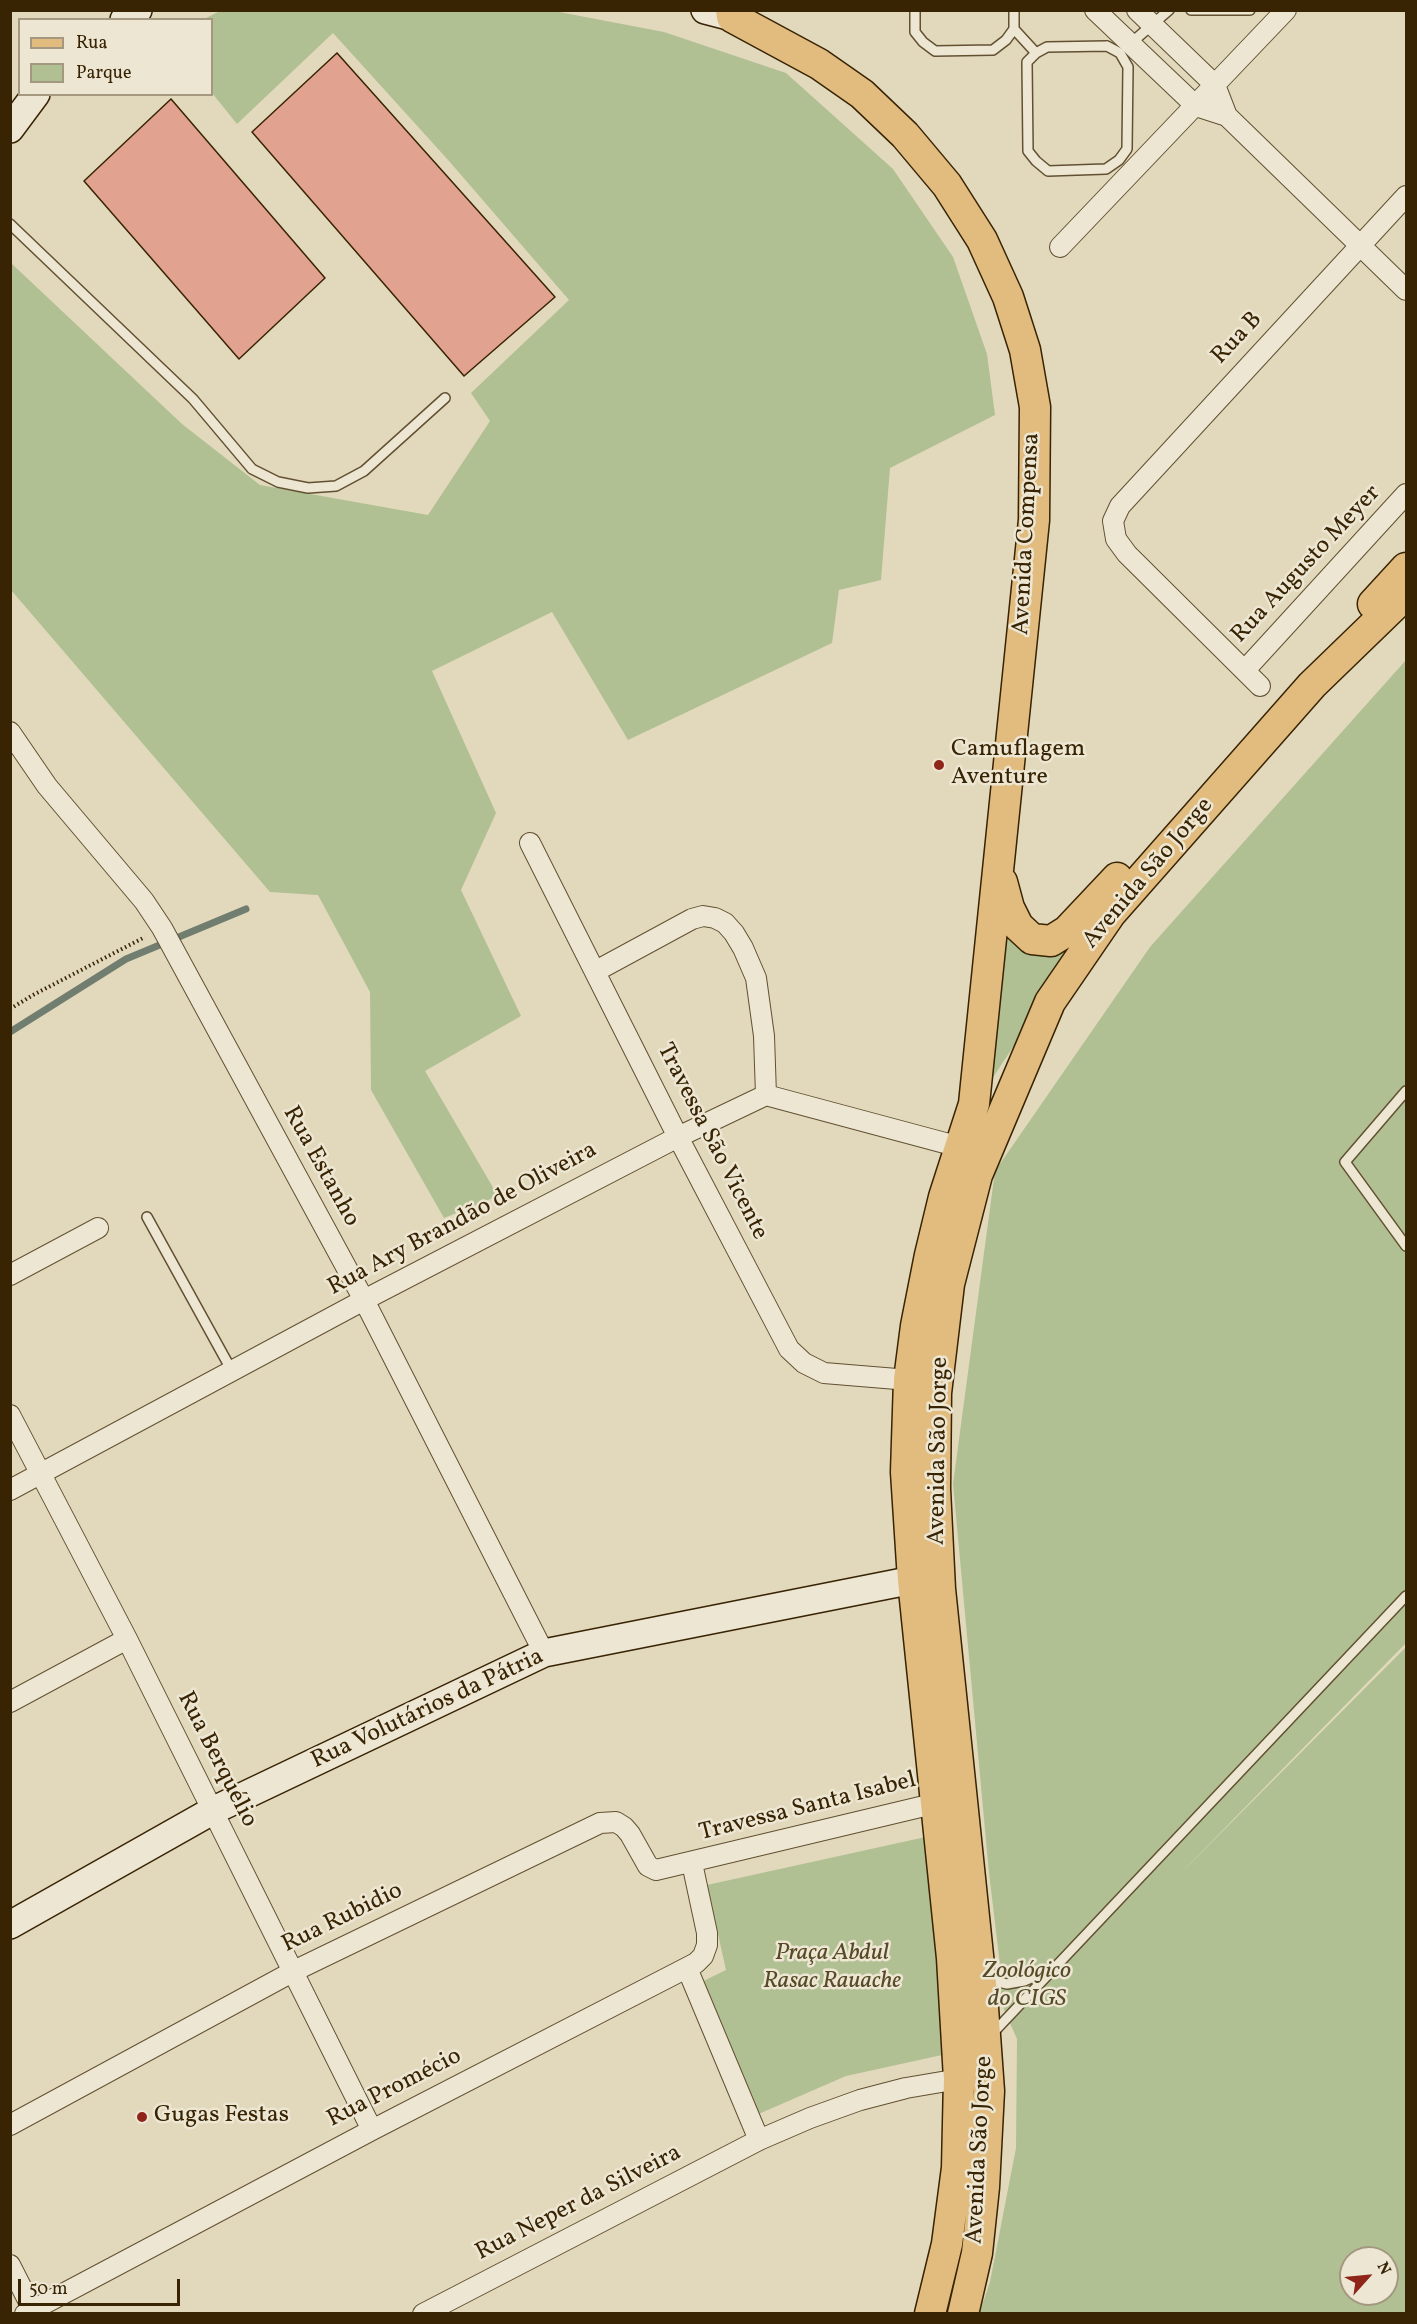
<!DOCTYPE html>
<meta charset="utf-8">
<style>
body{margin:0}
#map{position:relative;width:1417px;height:2324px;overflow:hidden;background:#e2d9bc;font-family:Vollkorn,serif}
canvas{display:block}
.frame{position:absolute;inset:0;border:12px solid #382303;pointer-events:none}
.legend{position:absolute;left:18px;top:18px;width:195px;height:78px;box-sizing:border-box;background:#ece6d3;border:2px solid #a49880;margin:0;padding:8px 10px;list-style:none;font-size:18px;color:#382303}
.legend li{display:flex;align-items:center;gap:12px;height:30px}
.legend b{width:30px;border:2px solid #a49880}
.north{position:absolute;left:1339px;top:2246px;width:60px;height:60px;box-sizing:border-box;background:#ece6d3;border:2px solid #a49880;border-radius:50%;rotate:63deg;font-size:16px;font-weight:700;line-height:24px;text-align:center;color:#382303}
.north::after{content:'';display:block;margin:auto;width:21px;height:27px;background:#8f2418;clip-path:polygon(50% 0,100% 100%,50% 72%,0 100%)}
.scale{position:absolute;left:18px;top:2279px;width:162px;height:27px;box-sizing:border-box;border:3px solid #382303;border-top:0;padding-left:8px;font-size:18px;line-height:21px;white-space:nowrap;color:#382303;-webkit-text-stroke:4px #ece6d3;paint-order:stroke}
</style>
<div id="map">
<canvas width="1417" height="2324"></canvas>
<div class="frame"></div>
<ul class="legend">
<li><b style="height:8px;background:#e1bc7e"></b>Rua</li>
<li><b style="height:16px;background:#b0c093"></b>Parque</li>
</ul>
<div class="north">N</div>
<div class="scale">50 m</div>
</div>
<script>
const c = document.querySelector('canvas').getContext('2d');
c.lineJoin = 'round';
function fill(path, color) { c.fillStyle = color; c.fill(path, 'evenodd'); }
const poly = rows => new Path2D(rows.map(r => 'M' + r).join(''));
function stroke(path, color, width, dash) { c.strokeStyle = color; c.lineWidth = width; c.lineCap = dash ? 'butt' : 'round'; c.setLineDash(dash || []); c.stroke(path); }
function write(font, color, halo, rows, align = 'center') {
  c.font = font + ' Vollkorn,serif'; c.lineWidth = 5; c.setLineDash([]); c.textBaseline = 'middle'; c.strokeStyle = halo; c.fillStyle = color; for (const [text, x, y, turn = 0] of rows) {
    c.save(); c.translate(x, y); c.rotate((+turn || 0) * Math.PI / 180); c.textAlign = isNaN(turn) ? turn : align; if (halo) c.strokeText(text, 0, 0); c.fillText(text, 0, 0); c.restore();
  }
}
const green = poly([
 [220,11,554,11,664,32,786,73,893,169,953,257,987,354,995,415,890,468,881,580,839,590,832,643,628,740,552,612,432,671,496,813,461,890,521,1016,425,1071,498,1196,444,1218,371,1090,370,992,318,895,270,892,11,590,11,263,182,424,260,485,428,515,490,421,471,393,569,300,449,161,333,33,237,124,212,93,212,20,204,19],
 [1406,660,1406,1643,1172,1882,1406,1647,1406,2313,979,2314,990,2282,1016,2148,1017,2039,992,1982,1001,1973,989,1873,953,1484,995,1171,1150,947],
 [1351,2258,1387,2258,1387,2294,1351,2294],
 [1114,894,986,1088,1005,918,1023,943],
 [930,1836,942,2055,846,2076,754,2116,691,1987,726,1970,707,1885]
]);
const stream = poly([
 [10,1032,126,959,246,909]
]);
const building = poly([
 [337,53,555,297,464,376,252,132,337,53],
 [171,99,325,278,239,359,84,181,171,99]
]);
const path = poly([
 [10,1009,33,995,145,937]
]);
const lane = poly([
 [915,10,915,32,923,42,935,51,993,50,1006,40,1014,29,1014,10],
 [1191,10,1250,10],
 [1014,29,1036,53],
 [1130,44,1169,10],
 [1107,46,1120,53,1128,67,1127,149,1119,160,1106,169,1048,171,1036,161,1028,151,1027,62,1036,53,1047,47,1107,46],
 [10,224,193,399,252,469,278,482,308,488,336,486,364,471,445,398],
 [1406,1091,1345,1162,1406,1246],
 [147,1217,232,1371],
 [986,1979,1007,1984,1024,1981,1047,1971],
 [992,2034,1406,1596]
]);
const street = poly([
 [1095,10,1196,106,1227,116,1406,290],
 [1137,10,1215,85,1227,116],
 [1060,247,1286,10],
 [1245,670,1406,494],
 [1260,686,1127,554,1116,539,1113,521,1120,506,1406,196],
 [10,732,47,786,144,901,162,928,364,1300,544,1653],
 [530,843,678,1137,789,1349,804,1363,824,1373,909,1380],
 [596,971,692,919,703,916,715,918,725,923,734,933,743,948,756,978,764,1036,766,1095],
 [10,1275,98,1228],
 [10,1415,127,1639,372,2130],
 [10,1490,364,1300,678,1137,766,1095,960,1147],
 [10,1702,127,1639],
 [687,1968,759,2140],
 [10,2125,294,1971,600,1823,616,1822,624,1827,630,1834,648,1866,656,1870,937,1803],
 [10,2265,35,2314],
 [25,2314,372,2130,696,1963,703,1956,707,1945,707,1933,692,1863],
 [423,2314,759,2140,810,2118,860,2100,906,2088,959,2079]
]);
const secondary = poly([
 [705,10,732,17],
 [124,20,138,10],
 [10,129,36,94],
 [10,1925,212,1811,544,1653,913,1580]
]);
const primary = poly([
 [731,10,732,17,819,64,862,94,905,135,947,185,982,240,1008,297,1025,350,1035,407,1034,520,974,1104,944,1197,930,1255,916,1326,909,1380,906,1472,913,1580,952,1958,959,2079,957,2168,947,2244,930,2314],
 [1373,604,1406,568],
 [1002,882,1009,908,1018,926,1032,939,1051,941,1067,931,1117,878],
 [963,2314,977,2253,984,2187,989,2091,982,1994,940,1589,935,1489,936,1393,949,1284,977,1175,1050,1002,1111,913,1312,685,1406,594]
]);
const markers = [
 [939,765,6,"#8f2418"],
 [142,2117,6,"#8f2418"]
];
const streetNames = [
 ["Rua B",1238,339,-47],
 ["Avenida Compensa",1028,534,-87],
 ["Rua Augusto Meyer",1307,565,-47],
 ["Avenida São Jorge",1149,874,-50],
 ["Travessa São Vicente",711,1142,63],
 ["Rua Estanho",320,1167,61],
 ["Rua Ary Brandão de Oliveira",463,1220,-28],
 ["Avenida São Jorge",940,1451,-89],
 ["Rua Volutários da Pátria",428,1710,-25],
 ["Rua Berquélio",216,1760,63],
 ["Travessa Santa Isabel",808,1808,-14],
 ["Rua Rubidio",343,1919,-26],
 ["Rua Promécio",395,2089,-27],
 ["Avenida São Jorge",981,2150,-87],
 ["Rua Neper da Silveira",579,2204,-27]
];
const poiNames = [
 ["Camuflagem",951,751],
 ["Aventure",951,779],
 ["Gugas Festas",154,2117]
];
const parkNames = [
 ["Praça Abdul",832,1955],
 ["Rasac Rauache",832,1983],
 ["Zoológico",1027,1973],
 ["do CIGS",1027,2001]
];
fill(green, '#b0c093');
stroke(stream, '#707d6f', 7);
fill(building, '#e2a290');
stroke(building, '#382303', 1.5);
stroke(lane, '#625031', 12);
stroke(street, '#625031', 22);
stroke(secondary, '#382303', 30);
stroke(primary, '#382303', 33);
stroke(path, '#382303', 4, [1.5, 3]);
stroke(lane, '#ece6d3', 9);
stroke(street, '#ece6d3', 20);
stroke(secondary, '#ece6d3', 27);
stroke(primary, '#e1bc7e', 30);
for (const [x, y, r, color] of markers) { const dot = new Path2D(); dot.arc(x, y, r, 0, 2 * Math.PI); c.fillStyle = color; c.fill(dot); stroke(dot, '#ece6d3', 2); }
write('24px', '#382303', '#ece6d3', streetNames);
write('24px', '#382303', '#ece6d3', poiNames, 'left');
write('italic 24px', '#564a27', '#ece6d3', parkNames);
</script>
